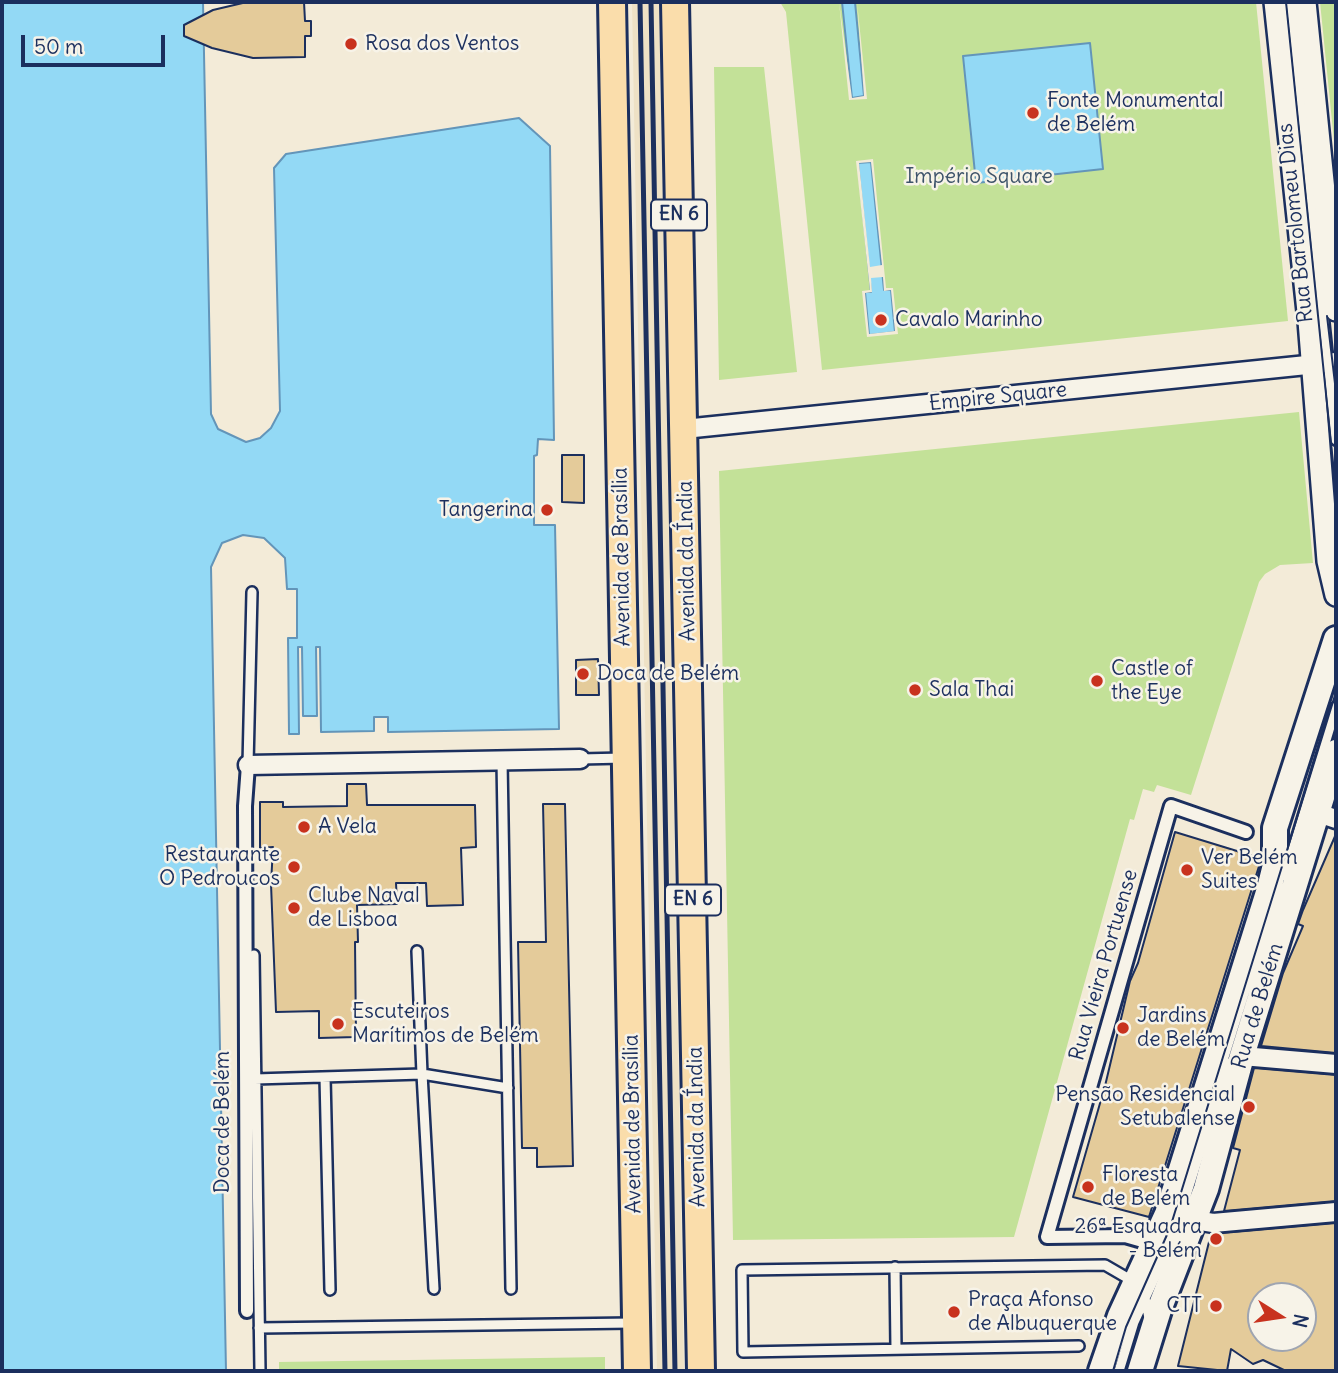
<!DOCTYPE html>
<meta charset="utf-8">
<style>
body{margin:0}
#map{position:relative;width:1338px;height:1373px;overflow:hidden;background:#f3ebd8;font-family:Delius,sans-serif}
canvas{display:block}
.frame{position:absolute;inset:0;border:4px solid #1b2f5e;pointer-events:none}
.north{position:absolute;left:1247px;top:1282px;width:70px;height:70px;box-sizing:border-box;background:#f7f3e8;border:2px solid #9fa5b1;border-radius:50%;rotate:102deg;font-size:19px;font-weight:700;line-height:28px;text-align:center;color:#1b2f5e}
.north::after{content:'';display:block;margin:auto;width:24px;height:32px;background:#c8321e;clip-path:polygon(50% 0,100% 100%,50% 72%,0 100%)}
.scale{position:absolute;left:21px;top:35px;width:144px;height:32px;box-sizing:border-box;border:4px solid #1b2f5e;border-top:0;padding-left:9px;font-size:21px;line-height:24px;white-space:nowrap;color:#1b2f5e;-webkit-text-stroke:5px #f7f3e8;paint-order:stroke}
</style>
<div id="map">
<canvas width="1338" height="1373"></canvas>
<div class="frame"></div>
<div class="north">N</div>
<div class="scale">50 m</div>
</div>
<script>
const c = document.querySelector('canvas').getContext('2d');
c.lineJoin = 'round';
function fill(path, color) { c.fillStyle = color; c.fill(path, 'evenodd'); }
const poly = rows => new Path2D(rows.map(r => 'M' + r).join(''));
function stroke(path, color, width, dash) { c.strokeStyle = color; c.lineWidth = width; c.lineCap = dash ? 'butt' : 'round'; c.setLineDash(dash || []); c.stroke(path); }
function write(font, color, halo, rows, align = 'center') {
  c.font = font + ' Delius,sans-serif'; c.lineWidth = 5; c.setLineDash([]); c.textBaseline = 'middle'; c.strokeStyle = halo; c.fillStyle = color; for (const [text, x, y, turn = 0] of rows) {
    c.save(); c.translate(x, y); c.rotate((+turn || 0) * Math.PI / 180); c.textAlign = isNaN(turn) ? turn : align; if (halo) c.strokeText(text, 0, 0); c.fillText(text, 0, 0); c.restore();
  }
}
const built = poly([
 [632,2,659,2,684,1371,657,1371]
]);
const green = poly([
 [780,2,1256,2,1288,321,822,370,786,12],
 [1320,2,1336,2,1336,161],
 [714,67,764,67,797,372,719,380],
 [1299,412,1313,563,1280,565,1265,574,1259,582,1191,795,1157,785,1154,792,1143,789,1134,820,1130,819,1014,1237,733,1240,719,471],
 [605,1357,605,1371,279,1371,279,1362]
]);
const water = poly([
 [2,2,203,2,211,414,218,429,246,442,260,438,271,428,280,411,274,168,286,154,519,118,550,146,554,440,538,439,537,455,534,456,534,525,555,525,559,729,388,732,388,717,374,717,374,731,321,732,320,647,316,647,317,716,303,716,302,647,298,647,299,734,289,734,288,638,297,638,297,589,287,589,285,558,264,538,243,535,222,543,211,567,226,1371,2,1371,2,2],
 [842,2,855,2,864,96,852,98,842,2],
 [1090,43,1103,169,976,183,963,56,1090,43],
 [871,162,884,290,891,290,895,332,869,335,865,292,871,292,858,163,871,162]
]);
const pier = poly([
 [839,2,852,98,864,96,857,2,867,99,849,100],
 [873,159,886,288,893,288,898,334,867,337,862,291,870,290,856,161],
 [871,162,882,265,870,267,859,163],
 [883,277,884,291,891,290,895,331,869,334,865,293,872,292,871,278]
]);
const building = poly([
 [247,2,304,2,305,21,311,21,311,36,305,36,305,57,253,58,212,48,184,36,184,25,213,10,247,2],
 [562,455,584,455,584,503,562,502,562,455],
 [598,659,599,695,576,695,576,660,598,659],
 [347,784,366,784,367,805,475,805,476,847,461,848,463,905,427,906,426,883,396,883,397,904,357,905,358,942,355,942,356,1037,319,1038,319,1011,276,1012,271,884,273,847,260,848,260,802,283,802,283,807,347,806,347,784],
 [543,804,565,804,573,1166,537,1167,537,1148,522,1148,518,942,546,942,543,804],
 [1175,832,1250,855,1260,859,1260,863,1149,1217,1073,1197,1105,1086,1130,981,1138,963,1175,832],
 [1336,834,1336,1053,1261,1046,1283,973,1303,926,1298,924,1303,910,1336,834],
 [1254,1068,1336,1075,1336,1201,1224,1211,1240,1150,1233,1148,1254,1068],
 [1336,1223,1336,1371,1286,1371,1263,1360,1253,1364,1231,1349,1227,1371,1178,1366,1211,1234,1336,1223],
 [1261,1296,1303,1296,1303,1338,1261,1338,1261,1296]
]);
const service = poly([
 [1291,2,1336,440],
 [580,759,624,758],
 [502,761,511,1289],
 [248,765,252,592],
 [1285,876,1336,707],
 [254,955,260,1371],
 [325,1077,330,1290],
 [255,1079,422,1074,417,951],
 [895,1267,896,1349],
 [434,1289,422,1074,508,1088],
 [259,1328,632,1323],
 [1079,1346,743,1352,742,1270,1105,1265,1136,1283,1145,1298,1149,1318],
 [1119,1371,1134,1322,1172,1240,1228,1063]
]);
const pedestrian = poly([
 [1146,1242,1125,1236,1047,1237,1171,806,1246,832],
 [247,1311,245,806,248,765]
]);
const minor = poly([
 [684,429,1336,362],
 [248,765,580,759],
 [1318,813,1336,819],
 [1242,1056,1336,1064],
 [1195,1220,1213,1223,1336,1212]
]);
const tertiary = poly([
 [1275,2,1309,321,1328,561,1336,595],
 [1305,2,1336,310]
]);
const secondary = poly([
 [1101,1371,1120,1316,1167,1214,1269,889,1275,865,1275,828,1336,639],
 [1140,1371,1159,1310,1206,1189,1242,1056,1336,752]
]);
const primary = poly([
 [612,2,637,1371],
 [675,2,701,1371]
]);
const tram = poly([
 [1286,2,1336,492],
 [1327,316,1336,392],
 [1113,1371,1126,1327,1170,1228,1336,692]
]);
const rail = poly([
 [640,2,665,1371],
 [651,2,675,1371]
]);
const markers = [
 [351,44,7,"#c8321e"],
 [1033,113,7,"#c8321e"],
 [881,320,7,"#c8321e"],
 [547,510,7,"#c8321e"],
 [583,674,7,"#c8321e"],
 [1097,681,7,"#c8321e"],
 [915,690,7,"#c8321e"],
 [304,827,7,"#c8321e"],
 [294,867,7,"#c8321e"],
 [1187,870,7,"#c8321e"],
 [294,908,7,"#c8321e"],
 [338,1024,7,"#c8321e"],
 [1123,1028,7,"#c8321e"],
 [1249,1107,7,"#c8321e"],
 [1088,1187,7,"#c8321e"],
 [1216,1239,7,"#c8321e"],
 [1216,1306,7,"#c8321e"],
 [954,1312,7,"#c8321e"]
];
const shields = [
 [679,215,56],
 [693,900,56]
];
const shieldNames = [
 ["EN 6",679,215],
 ["EN 6",693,900]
];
const poiNames = [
 ["Rosa dos Ventos",365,44],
 ["Fonte Monumental",1047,101],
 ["de Belém",1047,125],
 ["Cavalo Marinho",895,320],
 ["Tangerina",533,510,"right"],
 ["Castle of",1111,669],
 ["the Eye",1111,693],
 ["Doca de Belém",597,674],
 ["Sala Thai",929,690],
 ["A Vela",318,827],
 ["Restaurante",280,855,"right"],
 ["O Pedroucos",280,879,"right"],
 ["Ver Belém",1201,858],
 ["Suites",1201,882],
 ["Clube Naval",308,896],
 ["de Lisboa",308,920],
 ["Escuteiros",352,1012],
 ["Marítimos de Belém",352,1036],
 ["Jardins",1137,1016],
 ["de Belém",1137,1040],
 ["Pensão Residencial",1235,1095,"right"],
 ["Setubalense",1235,1119,"right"],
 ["Floresta",1102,1175],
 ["de Belém",1102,1199],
 ["26ª Esquadra",1202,1227,"right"],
 ["- Belém",1202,1251,"right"],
 ["Praça Afonso",968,1300],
 ["de Albuquerque",968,1324],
 ["CTT",1202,1306,"right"]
];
const parkNames = [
 ["Império Square",979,177]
];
const streetNames = [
 ["Rua Bartolomeu Dias",1296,223,-96],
 ["Empire Square",998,397,-6],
 ["Avenida de Brasília",622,557,-91],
 ["Avenida da Índia",687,561,-91],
 ["Rua Vieira Portuense",1104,965,-74],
 ["Rua de Belém",1258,1006,-73],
 ["Doca de Belém",223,1122,-90],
 ["Avenida de Brasília",633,1124,-91],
 ["Avenida da Índia",697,1127,-91]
];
fill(built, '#eee1c5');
fill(green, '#c3e198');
fill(water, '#93d9f5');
stroke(water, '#6395b9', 2);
fill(pier, '#f3ebd8');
fill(building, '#e4cb9a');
stroke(building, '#1b2f5e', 2);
stroke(service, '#1b2f5e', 14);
stroke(pedestrian, '#1b2f5e', 18);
stroke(minor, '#1b2f5e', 23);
stroke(tertiary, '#1b2f5e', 26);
stroke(secondary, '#1b2f5e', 30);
stroke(primary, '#1b2f5e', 32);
stroke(service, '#f7f3e8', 9);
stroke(pedestrian, '#f7f3e8', 12);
stroke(minor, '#f7f3e8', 18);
stroke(tertiary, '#f7f3e8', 21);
stroke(secondary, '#f7f3e8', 24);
stroke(primary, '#faddab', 26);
stroke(tram, '#1b2f5e', 2);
stroke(rail, '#1b2f5e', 5);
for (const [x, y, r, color] of markers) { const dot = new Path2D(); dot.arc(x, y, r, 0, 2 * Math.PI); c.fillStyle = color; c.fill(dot); stroke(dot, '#f7f3e8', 2.5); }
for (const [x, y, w] of shields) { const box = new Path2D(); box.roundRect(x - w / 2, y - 15.5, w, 31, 5); c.fillStyle = '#f7f3e8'; c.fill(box); stroke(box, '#1b2f5e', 2); }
write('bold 19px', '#1b2f5e', null, shieldNames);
write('21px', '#1b2f5e', '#f7f3e8', poiNames, 'left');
write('21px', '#3d536a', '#f7f3e8', parkNames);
write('21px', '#1b2f5e', '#f7f3e8', streetNames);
</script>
